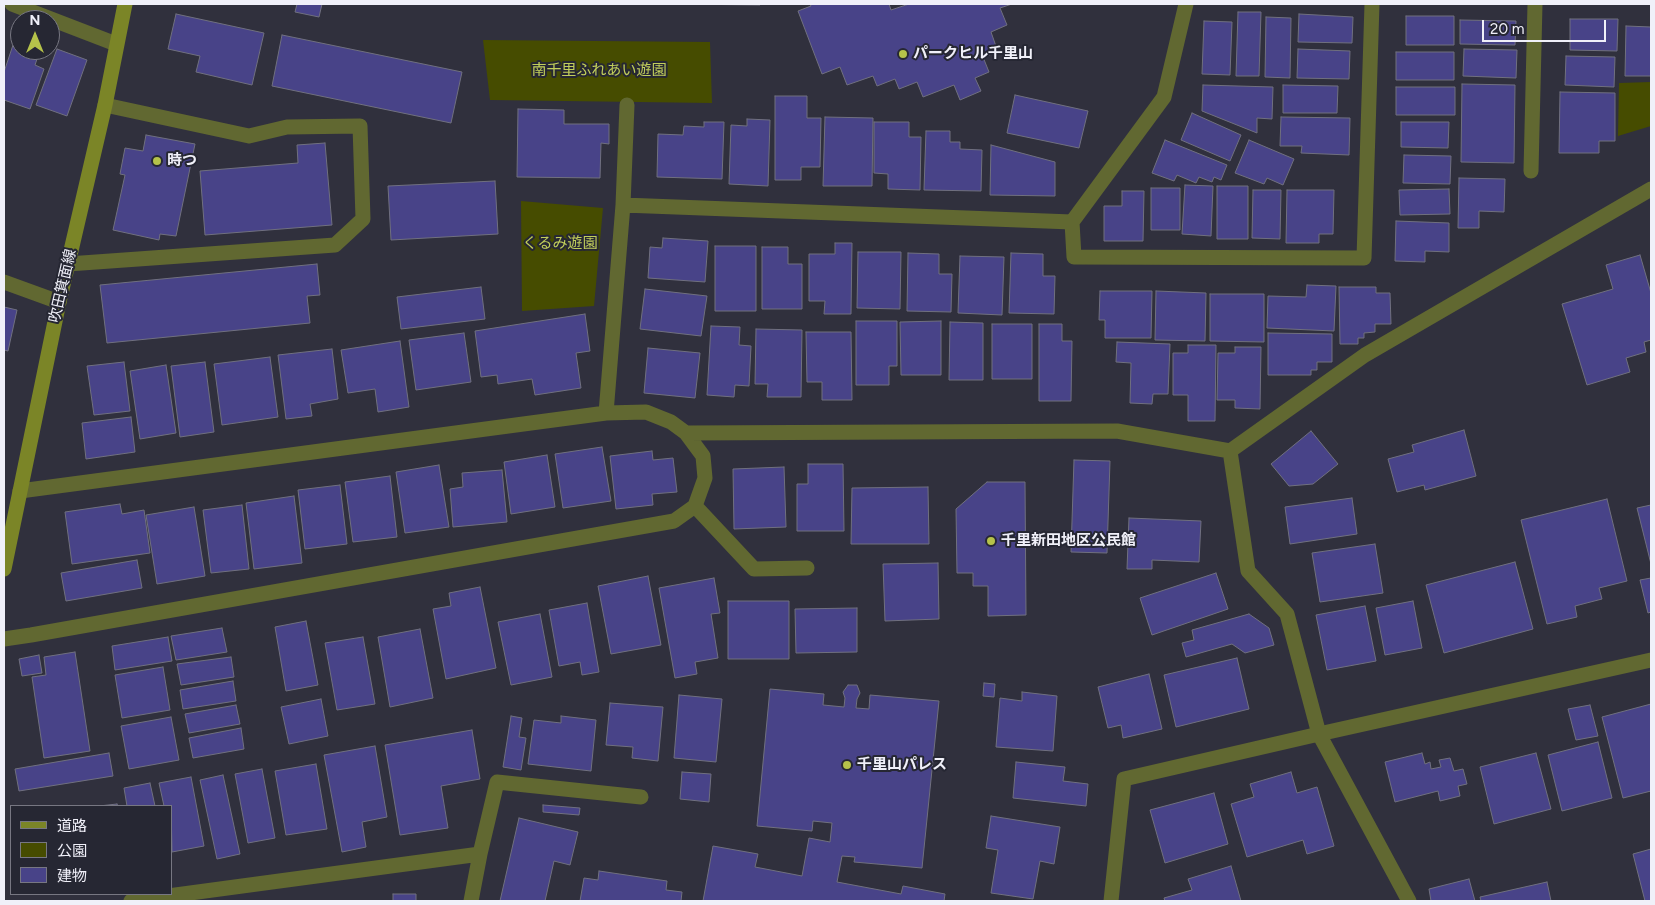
<!DOCTYPE html>
<meta charset="utf-8">
<style>
body{margin:0}
#map{position:relative;width:1655px;height:905px;overflow:hidden;background:#30303d;font-family:Figtree,"Noto Sans JP",sans-serif}
canvas{display:block}
.frame{position:absolute;inset:0;border:5px solid #f0f0f9;pointer-events:none}
.legend{position:absolute;left:10px;top:805px;width:162px;height:90px;box-sizing:border-box;background:#262733;border:1px solid #777782;margin:0;padding:6px 9px;list-style:none;font-size:15px;color:#f0f0f9}
.legend li{display:flex;align-items:center;gap:10px;height:25px}
.legend b{width:25px;border:1px solid #777782}
.north{position:absolute;left:10px;top:10px;width:50px;height:50px;box-sizing:border-box;background:#262733;border:1px solid #777782;border-radius:50%;rotate:0deg;font-size:14px;font-weight:700;line-height:20px;text-align:center;color:#f0f0f9}
.north::after{content:'';display:block;margin:auto;width:18px;height:22px;background:#b5c24a;clip-path:polygon(50% 0,100% 100%,50% 72%,0 100%)}
.scale{position:absolute;left:1482px;top:20px;width:124px;height:22px;box-sizing:border-box;border:2px solid #f0f0f9;border-top:0;padding-left:6px;font-size:15px;line-height:18px;white-space:nowrap;color:#f0f0f9;-webkit-text-stroke:4px #262733;paint-order:stroke}
</style>
<div id="map">
<canvas width="1655" height="905"></canvas>
<div class="frame"></div>
<ul class="legend">
<li><b style="height:6px;background:#7b8527"></b>道路</li>
<li><b style="height:14px;background:#464c00"></b>公園</li>
<li><b style="height:14px;background:#484388"></b>建物</li>
</ul>
<div class="north">N</div>
<div class="scale">20 m</div>
</div>
<script>
const c = document.querySelector('canvas').getContext('2d');
c.lineJoin = 'round';
function fill(path, color) { c.fillStyle = color; c.fill(path, 'evenodd'); }
const poly = rows => new Path2D(rows.map(r => 'M' + r).join(''));
function stroke(path, color, width, dash) { c.strokeStyle = color; c.lineWidth = width; c.lineCap = dash ? 'butt' : 'round'; c.setLineDash(dash || []); c.stroke(path); }
function write(font, color, halo, rows, align = 'center') {
  c.font = font + ' Figtree,"Noto Sans JP",sans-serif'; c.lineWidth = 4; c.setLineDash([]); c.textBaseline = 'middle'; c.strokeStyle = halo; c.fillStyle = color; for (const [text, x, y, turn = 0] of rows) {
    c.save(); c.translate(x, y); c.rotate((+turn || 0) * Math.PI / 180); c.textAlign = isNaN(turn) ? turn : align; if (halo) c.strokeText(text, 0, 0); c.fillText(text, 0, 0); c.restore();
  }
}
const green = poly([
 [483,40,710,42,712,103,490,100],
 [1651,82,1651,126,1618,136,1619,83],
 [521,201,603,208,594,306,522,311]
]);
const building = poly([
 [295,4,322,4,319,17,295,12,297,4,295,4],
 [679,4,760,4,760,5,679,4],
 [810,4,889,4,891,10,909,4,1012,4,1000,8,1007,25,991,32,998,52,983,57,989,72,975,78,981,91,960,100,954,85,923,97,917,82,899,89,895,79,877,86,873,76,847,85,840,67,822,74,798,11,811,6,810,4],
 [1238,12,1261,12,1259,76,1236,76,1238,12],
 [176,14,264,33,252,85,196,72,200,56,168,49,176,14],
 [1299,14,1353,17,1352,43,1298,42,1299,14],
 [1406,16,1454,16,1454,45,1406,45,1406,16],
 [1266,17,1291,18,1290,78,1265,77,1266,17],
 [1570,19,1618,19,1617,51,1570,50,1570,19],
 [1460,20,1516,21,1515,45,1460,44,1460,20],
 [1204,21,1232,22,1230,75,1202,74,1204,21],
 [1626,26,1651,27,1651,76,1625,76,1626,26],
 [282,35,462,72,451,123,272,86,282,35],
 [16,36,20,38,20,50,40,50,35,65,44,69,30,109,4,100,4,72,16,36],
 [57,49,87,60,67,116,36,105,57,49],
 [1298,49,1350,51,1349,79,1297,78,1298,49],
 [1464,49,1517,50,1516,78,1463,76,1464,49],
 [1396,52,1454,52,1454,80,1396,80,1396,52],
 [1566,56,1615,57,1614,87,1565,85,1566,56],
 [1462,84,1515,85,1514,163,1461,162,1462,84],
 [1203,85,1273,87,1272,119,1257,118,1257,133,1202,111,1203,85],
 [1283,85,1338,86,1337,113,1283,113,1283,85],
 [1396,87,1455,87,1455,115,1396,115,1396,87],
 [1560,92,1615,93,1615,141,1599,141,1599,153,1559,153,1560,92],
 [1015,95,1088,111,1079,148,1007,133,1015,95],
 [775,96,807,96,807,118,821,118,820,167,801,167,801,180,775,180,775,96],
 [518,109,564,110,564,124,609,124,609,144,601,143,600,178,517,177,518,109],
 [1192,113,1241,135,1230,161,1181,140,1192,113],
 [825,117,873,118,872,186,823,186,825,117],
 [1281,117,1350,118,1349,155,1301,153,1302,146,1280,146,1281,117],
 [747,119,770,120,768,186,729,184,731,125,747,126,747,119],
 [704,122,724,122,722,179,657,177,658,134,683,135,684,126,704,127,704,122],
 [874,122,909,122,909,137,921,137,920,190,888,189,888,174,874,173,874,122],
 [1401,122,1449,122,1448,148,1401,147,1401,122],
 [926,131,950,131,950,142,960,142,960,149,982,150,981,191,924,190,926,131],
 [146,135,195,144,176,236,160,234,159,240,113,230,125,175,120,174,125,148,143,151,146,135],
 [1165,140,1227,165,1221,180,1214,177,1212,182,1199,177,1196,183,1177,175,1174,181,1152,173,1165,140],
 [1249,140,1294,159,1283,185,1267,178,1264,184,1235,173,1249,140],
 [325,143,332,225,205,235,200,171,298,163,297,145,325,143],
 [991,145,1055,162,1055,196,990,195,991,145],
 [1404,155,1451,156,1450,184,1403,183,1404,155],
 [1459,178,1505,179,1504,212,1479,211,1479,228,1458,228,1459,178],
 [495,181,498,234,391,240,388,186,495,181],
 [1185,185,1213,186,1211,236,1182,234,1185,185],
 [1217,186,1248,186,1248,239,1217,239,1217,186],
 [1151,188,1180,188,1180,230,1151,230,1151,188],
 [1449,189,1450,214,1400,215,1399,190,1449,189],
 [1253,190,1281,190,1280,239,1252,238,1253,190],
 [1287,190,1334,190,1333,234,1319,234,1319,243,1286,243,1287,190],
 [1122,191,1144,191,1143,241,1104,241,1104,206,1122,206,1122,191],
 [1396,221,1449,223,1449,252,1425,251,1425,262,1395,261,1396,221],
 [663,238,708,241,705,282,648,278,650,247,662,248,663,238],
 [835,243,852,243,851,314,824,314,825,301,809,301,809,254,835,254,835,243],
 [715,246,756,246,756,311,715,311,715,246],
 [762,247,788,247,788,264,802,264,802,309,762,309,762,247],
 [858,252,901,252,900,309,857,308,858,252],
 [908,253,939,254,939,274,952,274,951,312,907,311,908,253],
 [1011,253,1043,254,1043,276,1055,276,1054,314,1009,313,1011,253],
 [1640,255,1651,293,1651,340,1644,342,1646,352,1626,358,1630,372,1587,385,1562,304,1613,289,1606,265,1640,255],
 [960,256,1004,257,1002,315,958,313,960,256],
 [317,264,320,295,307,296,310,323,107,343,100,285,317,264],
 [1307,285,1336,286,1334,331,1267,328,1268,296,1306,297,1307,285],
 [481,287,485,319,401,329,397,297,481,287],
 [1339,287,1376,287,1376,293,1390,293,1391,324,1375,324,1375,332,1364,333,1364,338,1358,338,1358,344,1340,344,1339,287],
 [645,289,707,296,701,336,640,329,645,289],
 [1100,291,1152,291,1151,338,1105,338,1105,320,1099,320,1100,291],
 [1156,291,1206,293,1205,341,1155,340,1156,291],
 [1210,294,1264,294,1264,342,1210,341,1210,294],
 [4,307,17,310,8,351,4,350,4,307],
 [585,314,590,351,576,353,581,388,535,395,532,379,498,384,497,375,481,377,475,331,585,314],
 [856,321,897,321,897,366,889,366,889,385,856,385,856,321],
 [941,321,941,375,901,375,900,322,941,321],
 [950,322,983,323,983,380,949,380,950,322],
 [992,324,1032,324,1032,379,992,379,992,324],
 [1039,324,1062,324,1062,341,1072,341,1071,401,1039,401,1039,324],
 [711,326,740,327,739,345,751,346,749,386,735,385,734,397,707,395,711,326],
 [756,329,802,330,801,397,767,397,768,384,755,384,756,329],
 [806,332,851,332,852,400,822,400,822,382,807,382,806,332],
 [464,333,471,382,416,390,409,340,464,333],
 [1268,333,1332,334,1332,362,1317,362,1317,370,1311,370,1311,375,1268,375,1268,333],
 [400,341,409,407,378,412,375,389,348,393,341,350,400,341],
 [1117,342,1170,344,1168,394,1153,394,1152,404,1130,403,1131,363,1116,362,1117,342],
 [1188,345,1216,345,1215,421,1188,421,1188,395,1173,395,1173,353,1188,353,1188,345],
 [1235,347,1261,347,1260,409,1235,408,1235,400,1217,400,1218,353,1235,353,1235,347],
 [648,348,700,353,695,398,644,393,648,348],
 [332,349,338,399,310,404,312,416,286,419,278,355,332,349],
 [270,357,278,417,222,425,214,364,270,357],
 [124,362,130,411,94,415,87,366,124,362],
 [205,362,214,432,180,437,171,366,205,362],
 [166,365,176,433,140,439,130,371,166,365],
 [131,417,135,452,86,459,82,423,131,417],
 [1464,430,1476,476,1425,490,1424,485,1397,492,1388,459,1414,452,1412,445,1464,430],
 [1311,431,1338,464,1313,484,1289,486,1271,464,1311,431],
 [602,447,611,501,563,508,555,454,602,447],
 [652,451,653,460,673,458,677,492,652,494,653,505,616,509,610,456,652,451],
 [547,455,555,507,511,514,504,462,547,455],
 [1074,460,1110,461,1107,553,1071,552,1074,460],
 [808,464,843,464,844,531,797,531,797,484,808,484,808,464],
 [439,465,449,527,405,533,396,472,439,465],
 [784,467,786,527,734,529,733,469,784,467],
 [502,470,507,522,453,527,450,489,463,487,462,473,502,470],
 [390,476,397,537,353,542,345,482,390,476],
 [987,482,1025,482,1026,615,988,616,988,586,973,586,973,573,957,573,956,509,987,482],
 [340,485,347,544,305,549,298,490,340,485],
 [928,487,929,544,851,544,852,488,928,487],
 [294,496,302,563,254,569,246,503,294,496],
 [1352,498,1357,534,1290,544,1285,507,1352,498],
 [1607,499,1627,581,1599,588,1602,599,1575,606,1577,617,1547,624,1521,520,1607,499],
 [120,504,122,514,144,510,150,553,72,564,65,512,120,504],
 [242,505,249,569,211,573,203,510,242,505],
 [1651,505,1651,564,1637,508,1651,505],
 [194,507,205,576,157,584,146,515,194,507],
 [1129,518,1201,521,1199,562,1152,560,1152,569,1127,569,1129,518],
 [1375,544,1383,593,1320,602,1312,553,1375,544],
 [137,560,142,588,66,601,61,573,137,560],
 [1515,562,1533,629,1444,653,1426,585,1515,562],
 [938,563,939,619,885,621,883,564,938,563],
 [1216,573,1228,609,1152,635,1140,598,1216,573],
 [648,576,661,645,611,654,598,586,648,576],
 [714,578,720,613,711,614,718,658,695,662,697,674,675,678,659,588,714,578],
 [1651,578,1651,612,1648,613,1640,580,1651,578],
 [480,587,496,668,446,679,433,609,451,606,449,593,480,587],
 [728,601,789,601,789,659,728,659,728,601],
 [1413,601,1422,648,1385,655,1376,608,1413,601],
 [587,603,599,672,582,675,580,662,559,666,549,610,587,603],
 [1365,606,1376,661,1327,670,1316,615,1365,606],
 [857,608,857,652,796,653,795,609,857,608],
 [540,614,552,677,511,685,498,622,540,614],
 [1249,614,1269,628,1274,645,1245,653,1232,644,1186,657,1182,643,1194,640,1192,630,1249,614],
 [306,621,318,685,286,691,275,627,306,621],
 [222,628,227,652,176,660,171,636,222,628],
 [420,629,433,698,390,707,378,637,420,629],
 [168,637,172,661,115,670,112,646,168,637],
 [363,637,375,704,337,710,325,643,363,637],
 [75,652,90,751,44,758,32,677,46,675,44,657,75,652],
 [39,655,42,673,22,676,19,659,39,655],
 [231,657,234,677,181,685,177,664,231,657],
 [1237,658,1249,709,1176,727,1164,675,1237,658],
 [163,667,170,710,122,718,115,675,163,667],
 [1149,674,1162,729,1123,738,1121,725,1108,728,1098,687,1149,674],
 [233,681,236,701,183,709,180,690,233,681],
 [984,683,995,684,994,697,983,696,984,683],
 [848,685,857,685,860,693,857,699,856,708,869,709,870,695,939,701,922,868,854,862,855,857,842,856,837,882,901,894,903,886,945,894,944,901,703,901,713,846,758,854,755,867,802,876,809,838,830,842,832,823,813,821,812,831,757,826,770,689,824,694,823,705,844,707,845,698,843,692,848,685],
 [1022,692,1057,696,1053,751,996,747,1000,698,1022,701,1022,692],
 [679,695,722,699,716,762,674,758,679,695],
 [321,699,328,736,289,744,281,707,321,699],
 [610,703,663,707,658,761,632,758,633,747,606,745,610,703],
 [1651,704,1651,791,1623,798,1602,717,1651,704],
 [236,705,240,724,189,733,185,714,236,705],
 [1590,705,1598,736,1576,740,1568,709,1590,705],
 [511,716,522,718,519,737,526,738,521,770,503,767,511,716],
 [561,716,596,720,591,771,528,764,534,720,561,723,561,716],
 [171,717,179,760,129,769,121,726,171,717],
 [241,728,244,749,193,758,189,738,241,728],
 [472,730,480,779,441,786,448,828,400,835,385,745,472,730],
 [1598,742,1612,798,1562,811,1548,755,1598,742],
 [375,746,387,817,362,822,366,847,342,852,324,755,375,746],
 [109,753,113,776,19,791,15,769,109,753],
 [1422,753,1425,764,1430,762,1431,769,1441,767,1439,760,1450,758,1454,771,1463,769,1467,784,1458,786,1460,796,1440,801,1438,791,1395,802,1385,762,1422,753],
 [1536,753,1551,809,1494,824,1480,767,1536,753],
 [1016,762,1065,767,1063,781,1088,784,1086,806,1013,798,1016,762],
 [316,764,327,829,286,835,275,771,316,764],
 [262,769,275,838,248,843,235,774,262,769],
 [682,772,711,774,709,802,680,799,682,772],
 [1291,772,1297,793,1317,787,1334,846,1307,854,1303,840,1247,857,1231,804,1254,797,1250,784,1291,772],
 [223,775,240,854,217,859,200,780,223,775],
 [191,777,204,846,172,852,171,806,164,806,159,783,191,777],
 [150,783,155,806,127,806,124,788,150,783],
 [1214,793,1228,844,1165,863,1150,810,1214,793],
 [117,804,118,806,99,806,117,804],
 [543,805,580,808,579,815,543,812,543,805],
 [991,816,1060,827,1054,864,1040,861,1033,899,991,893,998,850,986,848,991,816],
 [519,818,578,832,570,865,554,861,545,901,500,901,519,818],
 [1651,849,1651,901,1645,901,1633,854,1651,849],
 [1231,866,1241,901,1165,901,1164,898,1192,890,1188,879,1231,866],
 [599,871,667,881,666,890,682,892,681,901,580,901,584,878,598,880,599,871],
 [1469,879,1475,901,1431,901,1429,889,1469,879],
 [1547,882,1551,901,1481,901,1480,897,1547,882],
 [393,894,416,894,416,901,393,901,393,894]
]);
const street = poly([
 [12,4,116,44],
 [1186,4,1164,97,1072,222,1074,257,1364,258,1372,4],
 [1531,171,1535,4],
 [623,205,627,105],
 [68,264,335,245,363,219,360,126,287,127,249,136,105,105],
 [4,282,59,302],
 [606,413,623,205,1072,222],
 [686,433,1117,431,1230,451,1365,355,1651,189],
 [1230,451,1248,571,1287,614,1319,734,1409,901],
 [695,506,754,569,807,568],
 [4,639,31,635,674,521,695,506,705,478,703,456,686,433,671,422,646,412,606,413,20,491],
 [480,854,497,782,641,797],
 [131,901,480,854,471,901],
 [1111,901,1124,779,1319,734,1651,660]
]);
const secondary = poly([
 [4,569,59,302,105,105,125,4]
]);
const markers = [
 [903,54,5,"#b5c24a"],
 [157,161,5,"#b5c24a"],
 [991,541,5,"#b5c24a"],
 [847,765,5,"#b5c24a"]
];
const poiNames = [
 ["パークヒル千里山",913,54],
 ["時つ",167,161],
 ["千里新田地区公民館",1001,541],
 ["千里山パレス",857,765]
];
const parkNames = [
 ["南千里ふれあい遊園",599,71],
 ["くるみ遊園",560,244]
];
const streetNames = [
 ["吹田箕面線",63,286,-77]
];
fill(green, '#464c00');
fill(building, '#484388');
stroke(building, '#70707f', 1);
stroke(street, '#616831', 15);
stroke(secondary, '#7b8527', 15);
for (const [x, y, r, color] of markers) { const dot = new Path2D(); dot.arc(x, y, r, 0, 2 * Math.PI); c.fillStyle = color; c.fill(dot); stroke(dot, '#262733', 2); }
write('bold 15px', '#f0f0f9', '#262733', poiNames, 'left');
write('15px', '#c2cf5b', '#262733', parkNames);
write('15px', '#f0f0f9', '#262733', streetNames);
</script>
